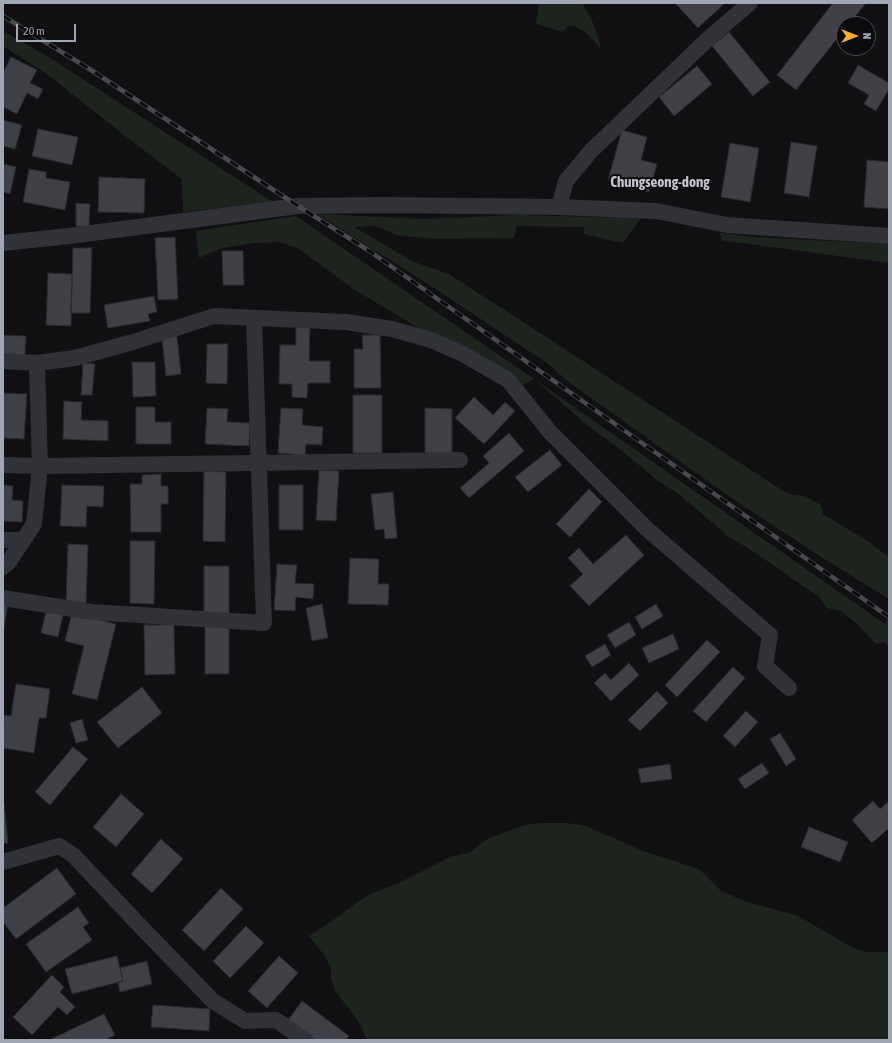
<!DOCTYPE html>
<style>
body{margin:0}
#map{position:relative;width:892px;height:1043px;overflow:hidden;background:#101012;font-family:"Asap Condensed",sans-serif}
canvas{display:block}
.frame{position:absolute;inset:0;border:4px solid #a1a7b3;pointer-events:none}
.north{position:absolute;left:836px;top:16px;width:40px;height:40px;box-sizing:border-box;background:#0b0b0d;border:1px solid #47494f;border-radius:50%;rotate:90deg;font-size:11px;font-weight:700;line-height:16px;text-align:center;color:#a1a7b3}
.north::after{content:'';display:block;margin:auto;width:14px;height:18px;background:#f5b025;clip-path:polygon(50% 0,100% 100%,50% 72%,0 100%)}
.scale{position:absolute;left:16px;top:24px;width:60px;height:18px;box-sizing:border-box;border:2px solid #a1a7b3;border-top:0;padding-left:5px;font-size:12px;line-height:14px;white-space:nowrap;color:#a1a7b3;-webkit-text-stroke:3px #0b0b0d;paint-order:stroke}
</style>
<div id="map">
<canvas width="892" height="1043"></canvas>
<div class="frame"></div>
<div class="north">N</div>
<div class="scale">20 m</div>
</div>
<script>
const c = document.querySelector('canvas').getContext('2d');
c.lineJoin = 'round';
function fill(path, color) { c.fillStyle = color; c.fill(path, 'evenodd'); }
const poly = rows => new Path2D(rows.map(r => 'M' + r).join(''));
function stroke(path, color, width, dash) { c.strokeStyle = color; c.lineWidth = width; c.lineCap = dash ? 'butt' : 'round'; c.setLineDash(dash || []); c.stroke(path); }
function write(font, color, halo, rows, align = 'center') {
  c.font = font + ' "Asap Condensed",sans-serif'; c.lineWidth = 4; c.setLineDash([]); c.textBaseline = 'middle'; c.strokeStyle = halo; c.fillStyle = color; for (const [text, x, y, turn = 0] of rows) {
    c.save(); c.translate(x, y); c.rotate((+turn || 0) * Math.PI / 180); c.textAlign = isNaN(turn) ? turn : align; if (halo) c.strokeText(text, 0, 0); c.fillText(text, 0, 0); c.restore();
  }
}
const green = poly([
 [538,3,582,3,591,18,597,34,601,49,589,35,575,26,569,25,563,32,536,24,538,11],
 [3,31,47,56,273,202,183,212,182,179,129,139,47,74,3,46],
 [317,214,423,219,516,215,641,218,623,243,584,234,584,227,517,226,514,238,432,239,397,235,376,226,354,227,414,262,449,274,788,494,804,496,821,505,823,514,866,540,889,557,889,599,821,557,730,497,570,383,547,363,425,282],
 [296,216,534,379,885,624,889,618,889,646,884,642,876,644,856,623,841,611,827,608,819,597,757,554,728,536,680,495,658,481,621,450,587,425,534,379,518,387,355,290,299,249,280,242,254,243,222,248,199,258,196,231],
 [720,233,755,237,889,244,889,263,721,240],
 [543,823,567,823,586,826,643,851,699,869,721,891,744,901,798,916,855,949,868,952,889,952,889,1040,367,1040,359,1022,336,992,331,980,331,968,325,956,309,936,342,914,360,900,373,893,403,881,452,856,469,853,487,839,525,825]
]);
const building = poly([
 [675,3,725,3,698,28,675,3],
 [833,3,866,3,849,24,844,24,844,30,796,90,777,75,833,3],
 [729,32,770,82,753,96,712,46,729,32],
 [11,57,37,70,30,83,43,89,38,99,27,93,17,114,3,107,3,73,11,57],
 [858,65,889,83,889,89,876,111,864,104,869,95,848,83,858,65],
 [697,66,712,84,674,116,659,97,697,66],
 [3,120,22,125,15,149,3,146,3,120],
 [38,129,78,137,72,165,32,156,38,129],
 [622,130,647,137,641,160,657,164,649,192,608,180,622,130],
 [791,142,817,146,809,197,784,193,791,142],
 [730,143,759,148,750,202,721,197,730,143],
 [867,160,889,162,889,209,864,207,867,160],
 [3,164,16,167,10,194,3,192,3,164],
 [29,169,46,172,46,178,70,182,65,210,23,202,29,169],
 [99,177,145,179,144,213,98,212,99,177],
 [76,203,90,204,89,227,76,226,76,203],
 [175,237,178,299,158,300,155,238,175,237],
 [73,248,92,248,90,313,71,313,73,248],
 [222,251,243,251,244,285,223,285,222,251],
 [48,273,72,274,71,326,46,325,48,273],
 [154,296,157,312,148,314,150,321,108,328,104,305,154,296],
 [296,327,310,327,309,361,330,361,330,383,308,383,307,398,292,397,292,384,279,384,280,345,296,345,296,327],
 [3,335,26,336,25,355,3,354,3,335],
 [362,335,380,335,381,388,354,388,354,349,363,349,362,335],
 [177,336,181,374,166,376,162,338,177,336],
 [207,344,228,344,227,384,206,383,207,344],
 [132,362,155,362,156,396,133,397,132,362],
 [83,363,95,364,92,395,81,395,83,363],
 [3,393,27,394,24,439,3,438,3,393],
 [353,395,382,395,382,453,353,453,353,395],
 [474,397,493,415,505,402,515,411,484,444,455,418,474,397],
 [64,401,82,402,81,420,108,421,108,441,63,439,64,401],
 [136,407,155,407,155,422,171,422,171,444,136,444,136,407],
 [207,408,228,409,227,422,250,423,249,446,205,444,207,408],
 [281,408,303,409,302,425,323,427,322,445,306,444,305,455,278,453,281,408],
 [425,408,452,409,452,455,425,455,425,408],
 [509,433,524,451,469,498,460,488,489,463,483,456,509,433],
 [550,450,562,465,528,492,515,477,550,450],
 [319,470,339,471,336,521,316,520,319,470],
 [204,471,226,472,225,542,203,541,204,471],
 [161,474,161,486,168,486,168,504,161,504,161,532,131,532,130,484,142,484,142,475,161,474],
 [3,485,13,486,12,500,23,501,22,522,3,521,3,485],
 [62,485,104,486,103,507,87,506,86,527,60,526,62,485],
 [279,485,303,485,303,530,279,530,279,485],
 [589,489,602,502,570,537,556,524,589,489],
 [393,492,397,538,385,539,384,529,375,530,371,494,393,492],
 [626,535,644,555,589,606,570,586,583,574,568,558,579,548,593,564,626,535],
 [130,541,155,541,154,604,130,603,130,541],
 [68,544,88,545,86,604,66,603,68,544],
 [350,558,379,559,378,584,389,584,388,605,348,604,350,558],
 [277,564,297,565,295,583,314,584,313,599,296,597,295,611,274,610,277,564],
 [204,566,229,566,229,618,204,618,204,566],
 [3,601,8,602,3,636,3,601],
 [322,604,328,638,312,641,306,608,322,604],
 [656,604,663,616,642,629,635,617,656,604],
 [47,607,64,611,58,637,41,633,47,607],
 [72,613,116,624,97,700,72,694,84,646,65,641,72,613],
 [629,622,636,635,615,648,607,635,629,622],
 [205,623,229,623,229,674,205,674,205,623],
 [144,625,174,625,175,674,145,675,144,625],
 [673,634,679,649,649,663,642,648,673,634],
 [707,640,720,652,677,697,665,685,707,640],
 [605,644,611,655,592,667,585,656,605,644],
 [629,663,639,675,611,701,594,683,605,673,611,680,629,663],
 [733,667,745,678,706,722,693,711,733,667],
 [16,684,50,689,46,718,39,718,34,753,3,748,4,715,11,716,16,684],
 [142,687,162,713,118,748,97,722,142,687],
 [657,691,668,703,640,731,628,720,657,691],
 [746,711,758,722,735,747,723,736,746,711],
 [82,719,88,740,76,743,70,723,82,719],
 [780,733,796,759,786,766,770,739,780,733],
 [73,747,88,759,50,805,35,792,73,747],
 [762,763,769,773,745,789,738,779,762,763],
 [670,764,672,779,641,783,638,769,670,764],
 [3,793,8,843,3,843,3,793],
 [121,794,144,814,116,847,93,827,121,794],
 [873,801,880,809,889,801,889,828,872,843,852,820,873,801],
 [809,827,848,842,840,862,801,847,809,827],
 [161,839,183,859,152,893,131,874,161,839],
 [57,868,76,894,16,939,3,922,3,908,57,868],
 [221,888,243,909,204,951,182,930,221,888],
 [78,907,89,923,83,927,92,940,46,972,26,944,78,907],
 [246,926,264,943,230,978,213,961,246,926],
 [117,956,123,981,72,994,65,969,117,956],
 [279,956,298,973,267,1008,248,991,279,956],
 [147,961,152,984,120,992,118,982,123,981,120,968,147,961],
 [52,975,64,987,60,992,75,1007,67,1015,58,1007,32,1035,13,1017,52,975],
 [302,1001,349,1036,346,1040,315,1040,288,1020,302,1001],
 [153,1005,210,1009,209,1031,151,1027,153,1005],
 [104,1014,115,1035,105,1040,49,1040,104,1014]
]);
const street = poly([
 [559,207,566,181,591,151,709,38,750,3],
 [3,243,69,236,298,206,381,205,559,207,656,211,727,225,889,236],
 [3,361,37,363,75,358,133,342,214,316,346,322,392,329,431,340,463,354,508,380,550,432,647,529,770,635,765,666,789,688],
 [3,465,40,466,460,460],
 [3,540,23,540],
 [3,567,8,563,34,524,40,466,37,363],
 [3,598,92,612,264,623,254,318],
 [3,862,59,846,73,855,145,931,213,1001,245,1021,276,1020,305,1040]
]);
const rail = poly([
 [3,16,91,70,298,206,368,250,889,617]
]);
const quarterNames = [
 ["Chungseong-dong",660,182]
];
fill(green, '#1d241e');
fill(building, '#3f4045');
stroke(building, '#2a2a2e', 1);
stroke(street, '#313237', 16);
stroke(rail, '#484a50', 4.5);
stroke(rail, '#0b0b0d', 3, [9]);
write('bold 15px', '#c2c5cf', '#0b0b0d', quarterNames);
</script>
